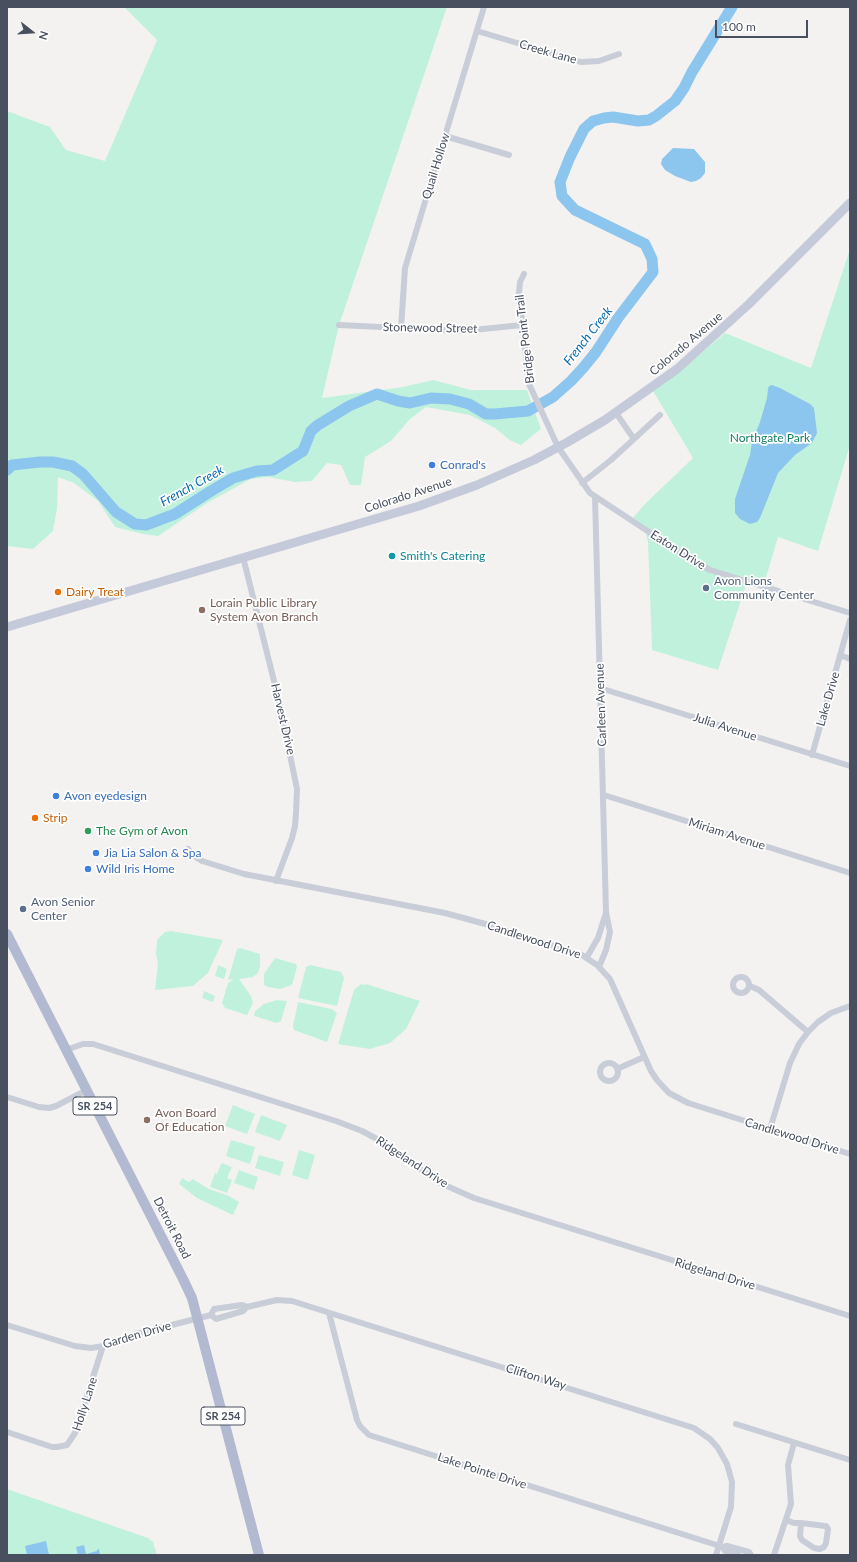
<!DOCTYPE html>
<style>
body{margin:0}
#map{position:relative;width:857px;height:1562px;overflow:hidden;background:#f4f2f1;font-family:Lato,sans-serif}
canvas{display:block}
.frame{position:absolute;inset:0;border:8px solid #48505f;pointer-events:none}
.north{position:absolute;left:12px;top:12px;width:40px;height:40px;-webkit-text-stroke:3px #fff;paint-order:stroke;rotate:107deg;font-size:11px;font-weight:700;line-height:16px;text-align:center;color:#48505f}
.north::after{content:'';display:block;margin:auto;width:14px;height:18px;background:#48505f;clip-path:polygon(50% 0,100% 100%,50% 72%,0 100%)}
.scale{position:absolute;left:715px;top:20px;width:93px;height:18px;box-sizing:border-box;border:2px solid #48505f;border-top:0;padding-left:5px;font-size:12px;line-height:14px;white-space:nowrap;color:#48505f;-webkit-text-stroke:3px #fff;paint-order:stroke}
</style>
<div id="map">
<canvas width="857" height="1562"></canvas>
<div class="frame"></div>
<div class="north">N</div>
<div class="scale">100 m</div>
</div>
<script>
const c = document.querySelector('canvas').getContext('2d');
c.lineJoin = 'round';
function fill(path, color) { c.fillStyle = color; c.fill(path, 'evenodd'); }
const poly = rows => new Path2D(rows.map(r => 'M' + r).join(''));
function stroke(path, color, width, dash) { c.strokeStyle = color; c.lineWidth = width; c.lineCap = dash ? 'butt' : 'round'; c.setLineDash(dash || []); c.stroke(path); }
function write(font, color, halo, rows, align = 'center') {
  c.font = font + ' Lato,sans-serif'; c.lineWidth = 3.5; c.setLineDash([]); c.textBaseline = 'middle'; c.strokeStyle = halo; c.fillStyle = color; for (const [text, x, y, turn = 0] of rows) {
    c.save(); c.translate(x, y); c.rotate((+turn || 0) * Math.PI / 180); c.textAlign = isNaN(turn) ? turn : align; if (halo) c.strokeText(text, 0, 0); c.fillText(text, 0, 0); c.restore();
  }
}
const green = poly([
 [124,7,447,7,339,325,322,398,403,387,433,380,471,390,527,390,541,429,521,445,511,441,495,428,470,415,426,407,410,419,391,441,365,457,361,485,350,485,341,465,327,463,312,481,295,482,268,477,251,479,207,503,158,536,143,534,115,527,98,501,74,483,58,477,57,509,53,531,33,549,7,546,7,111,50,127,66,150,105,161,157,40],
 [850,249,850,445,818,551,778,537,764,584,748,579,718,670,652,650,648,542,644,526,633,518,644,505,693,458,653,391,685,367,725,333,811,368],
 [171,931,223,940,208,973,193,986,155,990,158,963,156,954,157,940,165,932],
 [240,948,260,954,260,967,258,973,253,977,239,979,251,996,253,1003,247,1015,225,1008,222,1003,228,983,234,979,228,980,237,949],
 [275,958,296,964,297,967,292,985,280,989,268,987,264,985,264,974],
 [218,965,227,969,224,979,215,976],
 [310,965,341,972,344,978,337,1006,298,998,306,967],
 [361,984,365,985,366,984,420,1001,406,1029,390,1043,370,1049,338,1044,354,990],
 [204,991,215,996,213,1002,202,998],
 [277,1000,287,1001,281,1021,277,1023,254,1016,255,1011,264,1004],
 [298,1002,332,1009,337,1013,327,1042,294,1030,293,1026],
 [233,1105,255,1114,247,1134,225,1126],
 [261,1115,287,1125,280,1141,255,1132],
 [231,1140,255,1147,250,1164,226,1156],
 [299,1150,315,1155,308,1180,292,1175],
 [259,1155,284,1162,280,1176,255,1168],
 [222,1163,232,1167,227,1178,232,1180,227,1193,210,1187,215,1173,217,1174,221,1164],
 [239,1170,258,1177,254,1190,234,1183],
 [182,1178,189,1182,193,1179,209,1189,229,1196,239,1202,233,1215,197,1198,179,1184],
 [7,1489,148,1538,153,1542,157,1555,7,1555]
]);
const water = poly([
 [673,148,694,149,705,162,705,173,701,178,696,181,691,182,675,176,665,170,661,164,662,159],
 [772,385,780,388,810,404,814,408,817,433,812,443,795,455,778,473,760,518,757,522,750,524,740,519,735,513,735,499,750,455,752,442,760,422,767,398,768,389,769,386],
 [46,1541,49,1555,27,1555,25,1546],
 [84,1545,86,1554,97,1551,97,1550,99,1549,100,1555,78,1555,76,1547]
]);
const river = poly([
 [7,470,12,465,40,462,53,462,72,466,83,474,116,512,135,524,146,525,175,514,211,491,233,478,257,471,273,470,303,451,311,431,318,425,349,406,377,394,398,401,410,403,431,398,450,399,469,404,486,414,495,414,528,411,553,397,571,381,583,368,596,352,618,318,653,272,652,259,645,244,575,210,562,196,560,182,570,157,584,129,593,121,604,118,613,117,638,121,649,120,656,116,675,101,684,88,692,72,732,7]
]);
const street = poly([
 [477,31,581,62,599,61,619,54],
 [445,136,509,155],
 [524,274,520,282,519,293,529,384,558,447,590,493,693,561,710,570,850,613],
 [339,325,463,331,522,325],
 [401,328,405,268,484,7],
 [616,413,634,439],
 [582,483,611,460,660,415],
 [595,497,606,912,610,932,606,950,599,967],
 [243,557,278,697,297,789,296,813,295,826,292,838,276,881],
 [840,655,850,659],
 [600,688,850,766],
 [812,755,850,620],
 [604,795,850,873],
 [188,849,194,856,202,861,244,874,445,913,489,925,582,955,597,965,610,979,651,1071,657,1080,669,1093,688,1103,850,1154],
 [587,957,598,938,606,913],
 '733 985a8 8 0 1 1 16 0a8 8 0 1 1-16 0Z',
 [750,986,759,990,808,1032],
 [66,1050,83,1044,93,1044,336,1121,362,1131,379,1140,440,1183,474,1198,850,1316],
 '600 1072a9 9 0 1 1 18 0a9 9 0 1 1-18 0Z',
 [617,1069,644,1057],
 [7,1097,39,1107,49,1108,56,1106,87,1090],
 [770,1129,790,1063,799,1044,808,1032,818,1022,831,1013,850,1006],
 [247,1307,243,1311,216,1319,211,1315,214,1309,242,1305,247,1307,277,1300,292,1301,694,1428,710,1439,718,1448,727,1464,732,1482,731,1507,716,1555],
 [329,1313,357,1420,360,1426,369,1435,723,1547],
 [7,1325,75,1346,91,1348,103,1346,136,1334,211,1315],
 [736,1424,850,1460],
 [7,1432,52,1447,57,1447,67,1445,75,1433,103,1346],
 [786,1520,794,1523,801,1523,825,1526,826,1526,828,1529,826,1543,824,1547,820,1549,814,1548,802,1540,800,1536,801,1523],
 [738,1555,725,1551,723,1547,727,1546,749,1552,751,1555],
 [774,1555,791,1504,788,1465,794,1443]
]);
const secondary = poly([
 [7,627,419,506,477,485,534,460,566,443,605,420,677,369,749,304,850,203]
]);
const primary = poly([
 [7,934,183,1279,192,1298,259,1555]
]);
const markers = [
 [432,465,4,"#3f7fe0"],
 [392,556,4,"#0f9aa8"],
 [706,588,4,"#5c6f8a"],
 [58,592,4,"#e8710a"],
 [202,610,4,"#8d6e63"],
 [56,796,4,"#3f7fe0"],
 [35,818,4,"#e8710a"],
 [88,831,4,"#2e9e5b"],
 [96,853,4,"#3f7fe0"],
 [88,869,4,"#3f7fe0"],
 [23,909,4,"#5c6f8a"],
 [147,1120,4,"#8d6e63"]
];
const shields = [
 [95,1106,44],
 [223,1416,44]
];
const shieldNames = [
 ["SR 254",95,1106],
 ["SR 254",223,1416]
];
const streetNames = [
 ["Creek Lane",548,52,16],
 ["Quail Hollow",436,166,-73],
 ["Stonewood Street",430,328,1],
 ["Bridge Point Trail",525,339,-97],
 ["Colorado Avenue",686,344,-40],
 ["Colorado Avenue",408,495,-18],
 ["Eaton Drive",678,550,32],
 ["Lake Drive",828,699,-74],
 ["Carleen Avenue",601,705,-92],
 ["Harvest Drive",283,719,77],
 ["Julia Avenue",725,727,18],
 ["Miriam Avenue",727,834,18],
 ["Candlewood Drive",534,940,18],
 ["Candlewood Drive",792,1136,17],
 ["Ridgeland Drive",412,1162,33],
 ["Detroit Road",172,1228,63],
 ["Ridgeland Drive",715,1274,17],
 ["Garden Drive",137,1335,-16],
 ["Clifton Way",536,1377,17],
 ["Holly Lane",85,1404,-72],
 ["Lake Pointe Drive",482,1471,18]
];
const parkNames = [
 ["Northgate Park",770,438]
];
const shopNames = [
 ["Conrad's",440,465],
 ["Avon eyedesign",64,796],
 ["Jia Lia Salon & Spa",104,853],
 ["Wild Iris Home",96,869]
];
const cultureNames = [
 ["Smith's Catering",400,556]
];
const serviceNames = [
 ["Avon Lions",714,581],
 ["Community Center",714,595],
 ["Avon Senior",31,902],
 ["Center",31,916]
];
const foodNames = [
 ["Dairy Treat",66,592],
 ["Strip",43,818]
];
const educationNames = [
 ["Lorain Public Library",210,603],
 ["System Avon Branch",210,617],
 ["Avon Board",155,1113],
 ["Of Education",155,1127]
];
const leisureNames = [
 ["The Gym of Avon",96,831]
];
const waterNames = [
 ["French Creek",588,336,-52],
 ["French Creek",192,486,-29]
];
fill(green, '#c0f1dd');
fill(water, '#8cc5ee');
stroke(river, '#8cc5ee', 11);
stroke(street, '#c8cdd8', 6);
stroke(secondary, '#c4cada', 9);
stroke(primary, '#b1bad0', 10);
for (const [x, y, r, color] of markers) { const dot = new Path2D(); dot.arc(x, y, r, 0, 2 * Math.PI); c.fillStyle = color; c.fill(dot); stroke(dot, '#fff', 1.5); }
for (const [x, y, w] of shields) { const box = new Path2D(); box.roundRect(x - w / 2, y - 9, w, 18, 3); c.fillStyle = '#fff'; c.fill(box); stroke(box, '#48505f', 1); }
write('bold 11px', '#48505f', null, shieldNames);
write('12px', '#48505f', '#fff', streetNames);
write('12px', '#158464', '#fff', parkNames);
write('12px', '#366cbe', '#fff', shopNames, 'left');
write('12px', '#0d838f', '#fff', cultureNames, 'left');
write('12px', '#4e5e75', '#fff', serviceNames, 'left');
write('12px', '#c56008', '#fff', foodNames, 'left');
write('12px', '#785e54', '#fff', educationNames, 'left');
write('12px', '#27864d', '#fff', leisureNames, 'left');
write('italic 13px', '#096bb1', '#fff', waterNames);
</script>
